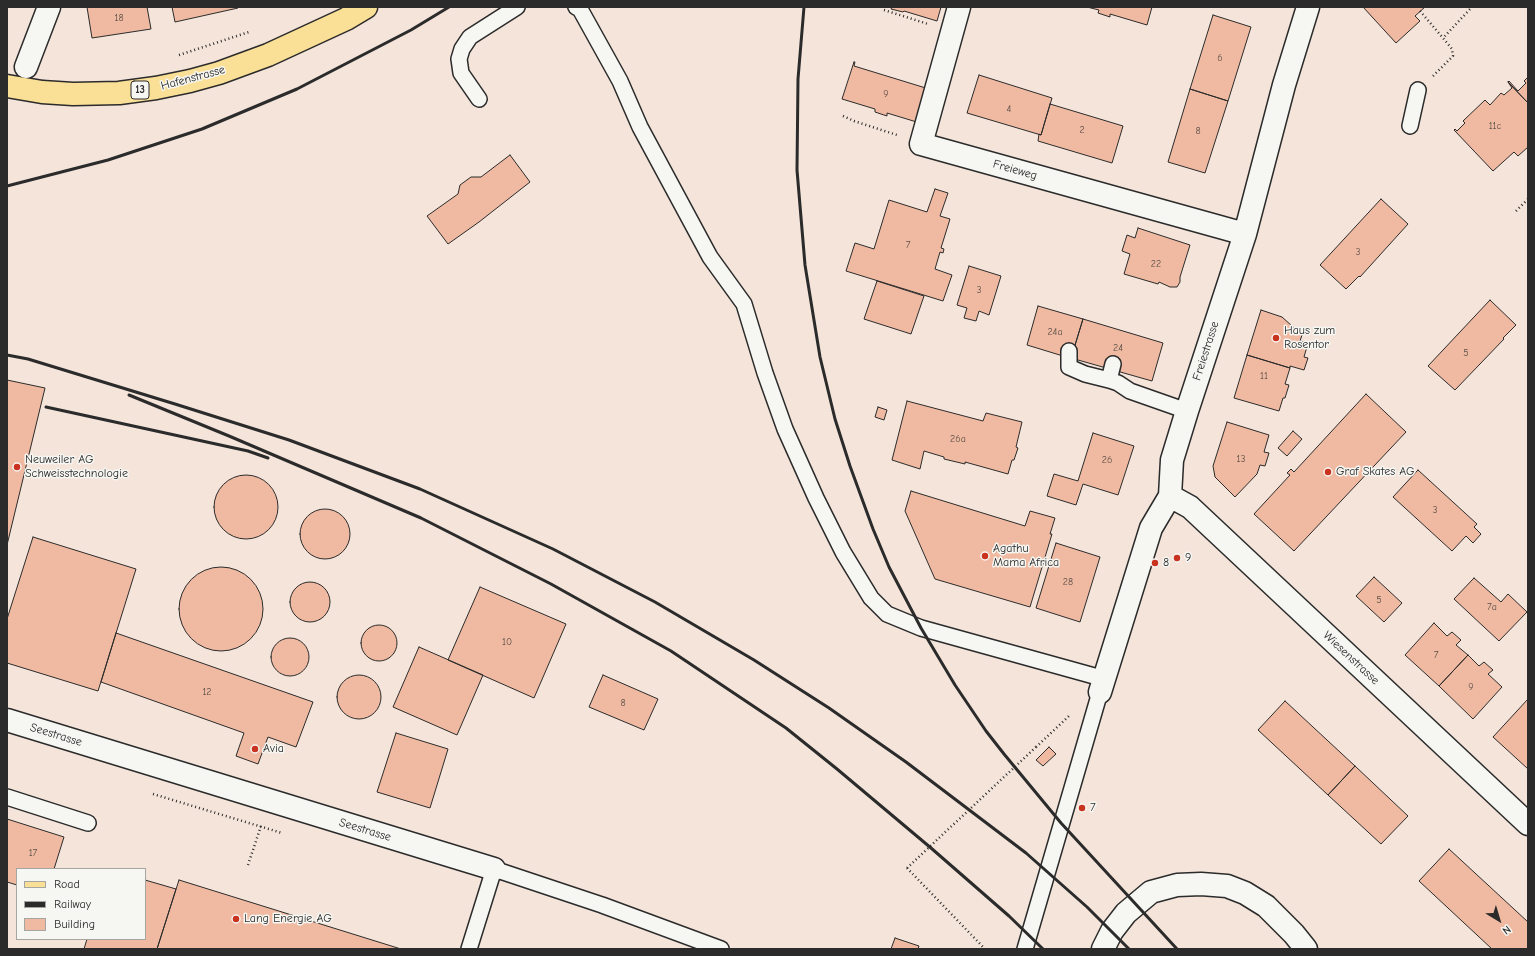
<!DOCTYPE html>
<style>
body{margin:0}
#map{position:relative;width:1535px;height:956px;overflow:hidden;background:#f4e4da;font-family:"Comic Neue",sans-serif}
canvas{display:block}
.frame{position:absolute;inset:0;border:8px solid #2b2b2b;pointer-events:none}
.legend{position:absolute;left:16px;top:868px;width:130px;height:72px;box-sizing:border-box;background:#f6f6f2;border:1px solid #a5a5a2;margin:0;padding:5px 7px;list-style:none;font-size:12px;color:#2b2b2b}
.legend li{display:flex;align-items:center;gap:8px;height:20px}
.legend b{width:20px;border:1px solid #a5a5a2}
.north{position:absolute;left:1479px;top:900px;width:40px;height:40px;-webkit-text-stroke:3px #f6f6f2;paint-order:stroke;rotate:142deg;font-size:11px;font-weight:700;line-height:16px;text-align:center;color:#2b2b2b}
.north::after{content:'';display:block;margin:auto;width:14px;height:18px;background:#2b2b2b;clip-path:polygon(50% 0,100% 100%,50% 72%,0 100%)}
</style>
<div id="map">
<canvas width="1535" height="956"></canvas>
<div class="frame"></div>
<ul class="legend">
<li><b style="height:5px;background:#fadf96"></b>Road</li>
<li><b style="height:5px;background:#2b2b2b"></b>Railway</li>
<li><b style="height:11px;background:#efbaa1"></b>Building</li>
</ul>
<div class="north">N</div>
</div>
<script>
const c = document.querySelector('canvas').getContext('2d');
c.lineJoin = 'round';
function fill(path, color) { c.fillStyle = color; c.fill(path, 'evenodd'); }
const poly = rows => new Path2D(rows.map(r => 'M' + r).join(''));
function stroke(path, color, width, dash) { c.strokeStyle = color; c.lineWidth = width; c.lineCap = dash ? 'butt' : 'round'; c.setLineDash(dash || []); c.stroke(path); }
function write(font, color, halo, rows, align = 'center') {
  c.font = font + ' "Comic Neue",sans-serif'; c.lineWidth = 3; c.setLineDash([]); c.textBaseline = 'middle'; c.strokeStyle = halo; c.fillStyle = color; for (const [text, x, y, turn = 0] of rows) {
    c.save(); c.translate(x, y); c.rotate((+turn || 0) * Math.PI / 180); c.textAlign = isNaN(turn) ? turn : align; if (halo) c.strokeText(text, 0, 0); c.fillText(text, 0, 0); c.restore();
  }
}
const building = poly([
 [87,7,147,7,151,29,92,38,87,7],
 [172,7,238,7,238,8,175,22,172,7],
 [892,7,941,7,937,21,904,11,903,12,891,9,892,7],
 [1087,7,1152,7,1147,25,1110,14,1110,17,1098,13,1099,10,1087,7],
 [1363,7,1425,7,1415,16,1420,21,1396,43,1363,7],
 [1213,15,1251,27,1228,101,1190,89,1213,15],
 [854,62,855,62,854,66,929,89,920,123,887,113,887,116,875,112,875,109,842,99,854,62],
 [979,75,1052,98,1041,135,967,113,979,75],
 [1528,77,1528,103,1508,82,1509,81,1518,91,1526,83,1524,81,1528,77],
 [1508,82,1528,103,1528,147,1518,156,1514,152,1493,171,1454,130,1455,129,1457,131,1465,123,1463,121,1485,100,1490,105,1501,93,1504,95,1512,88,1508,82],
 [1190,89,1228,101,1205,173,1168,162,1190,89],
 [1050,104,1123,126,1112,163,1038,141,1039,134,1041,135,1050,104],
 [510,155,530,182,479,222,448,244,427,216,458,194,460,185,471,177,481,177,510,155],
 [935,189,948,193,940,216,950,219,941,248,944,249,943,253,940,252,935,269,952,275,943,301,846,271,855,243,874,249,889,200,927,212,935,189],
 [1381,199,1408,224,1360,277,1359,276,1346,289,1320,265,1381,199],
 [1138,228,1190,245,1180,277,1180,282,1177,287,1170,287,1159,282,1158,284,1124,274,1130,254,1122,251,1127,235,1135,238,1138,228],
 [969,266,1001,276,989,315,979,311,976,321,964,318,967,308,957,305,969,266],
 [877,281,924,296,911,334,864,319,877,281],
 [1490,300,1516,325,1503,338,1504,339,1455,390,1428,366,1490,300],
 [1038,306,1083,319,1073,352,1063,356,1027,345,1038,306],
 [1261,310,1282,317,1302,335,1300,341,1308,343,1304,357,1308,358,1304,370,1290,366,1290,368,1247,355,1261,310],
 [1083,319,1163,343,1152,381,1071,358,1083,319],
 [1247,355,1290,368,1285,384,1289,385,1285,398,1283,398,1279,411,1234,398,1247,355],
 [7,380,45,388,7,545,7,380],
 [1366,394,1406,432,1294,551,1254,514,1290,475,1287,473,1291,469,1294,472,1366,394],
 [907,401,983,421,986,413,1022,422,1016,447,1018,448,1014,460,1012,460,1008,474,965,462,965,464,944,459,944,457,924,451,920,469,892,460,907,401],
 [878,407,887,410,884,420,875,417,878,407],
 [1227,422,1269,435,1264,452,1269,453,1265,466,1260,465,1257,474,1235,497,1215,477,1213,466,1227,422],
 [1293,431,1302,439,1287,456,1278,448,1293,431],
 [1093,433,1134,446,1118,495,1083,484,1076,505,1047,496,1054,474,1078,481,1093,433],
 [1418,470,1477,524,1474,527,1481,534,1473,543,1466,536,1452,551,1393,497,1418,470],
 '214 507a32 32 0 1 1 64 0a32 32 0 1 1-64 0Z',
 [911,491,1025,526,1030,511,1055,518,1050,534,1052,534,1030,607,935,579,905,511,911,491],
 '300 534a25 25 0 1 1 50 0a25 25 0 1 1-50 0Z',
 [33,537,136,569,98,691,7,663,7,619,33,537],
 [1056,543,1100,557,1080,622,1036,608,1056,543],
 '179 609a42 42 0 1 1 84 0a42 42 0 1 1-84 0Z',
 [1374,577,1402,603,1384,622,1356,596,1374,577],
 [1474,578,1501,602,1508,594,1527,612,1499,641,1454,599,1474,578],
 '290 602a20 20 0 1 1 40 0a20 20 0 1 1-40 0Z',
 [480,587,566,624,534,698,448,660,480,587],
 [1434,623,1447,636,1452,632,1461,640,1456,645,1468,655,1439,686,1405,655,1434,623],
 '361 643a18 18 0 1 1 36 0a18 18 0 1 1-36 0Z',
 [116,633,313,702,296,747,268,737,258,764,236,756,244,733,101,682,116,633],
 '271 657a19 19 0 1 1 38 0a19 19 0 1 1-38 0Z',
 [419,647,483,675,457,735,393,707,419,647],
 [1468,655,1479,666,1484,662,1493,670,1488,674,1502,687,1473,719,1439,686,1468,655],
 [603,675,658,699,644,730,589,707,603,675],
 '337 697a22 22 0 1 1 44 0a22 22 0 1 1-44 0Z',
 [1528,699,1528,769,1493,737,1528,699],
 [1285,701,1355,766,1328,795,1258,730,1285,701],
 [396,733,448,749,430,808,377,792,396,733],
 [1049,747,1056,754,1043,766,1036,760,1049,747],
 [1355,766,1408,816,1381,844,1328,795,1355,766],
 [7,819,64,837,54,869,17,869,17,885,7,882,7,819],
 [1449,849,1528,922,1528,949,1492,949,1419,881,1449,849],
 [145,880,176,889,157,949,84,949,87,939,145,939,145,880],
 [179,880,401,949,157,949,179,880],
 [895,938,919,946,918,949,891,949,895,938]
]);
const path = poly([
 [884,10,928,24],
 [1420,11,1443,38],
 [179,55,249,32],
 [1433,76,1453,56,1452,49,1443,38,1472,7],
 [843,116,854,121,897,135],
 [1516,211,1528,199],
 [1036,747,1069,716],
 [153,794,282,833],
 [248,865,261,826],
 [907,868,985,949]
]);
const lane = poly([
 [576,7,580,9,620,81,640,127,710,257,744,304,765,373,785,429,816,498,843,552,871,598,887,614,921,628,1105,679],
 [479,99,461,73,459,59,462,49,470,37,517,7],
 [1410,126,1418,90],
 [1069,351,1069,367,1085,374,1109,380],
 [1113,364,1109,380,1118,383,1130,391,1187,411],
 [7,797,88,823],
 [469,949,494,869,602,905,721,949],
 [1025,949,1100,692]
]);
const street = poly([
 [959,7,921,144,1245,234],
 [26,67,49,7],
 [1170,496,1190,507,1528,824],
 [1100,692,1151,528,1170,496,1172,460,1187,411,1245,234,1284,85,1308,7],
 [7,720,494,869],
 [1103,949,1112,931,1126,913,1151,892,1177,885,1201,884,1227,886,1245,893,1266,906,1294,934,1306,949]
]);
const primary = poly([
 [7,86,42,92,73,94,119,93,156,88,190,81,219,73,268,55,346,19,366,7]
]);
const rail = poly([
 [804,7,798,79,797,170,805,265,820,357,835,419,850,466,873,529,889,567,921,628,955,685,986,731,1004,754,1061,823,1177,949],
 [7,186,108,160,202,129,297,89,411,30,449,7],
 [7,355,28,359,175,404,289,440,420,489,553,549,655,602,754,660,829,708,906,762,1026,853,1087,907,1129,949],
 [129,395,229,436,421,518,551,584,671,651,786,728,837,769,931,848,1009,916,1043,949],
 [46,407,248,451,268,458]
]);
const pathBridge = poly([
 [907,868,1036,747]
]);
const markers = [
 [1276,338,4,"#c8321e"],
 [17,467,4,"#c8321e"],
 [1328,472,4,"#c8321e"],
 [985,556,4,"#c8321e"],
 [1177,558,4,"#c8321e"],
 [1155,563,4,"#c8321e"],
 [255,749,4,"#c8321e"],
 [1082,808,4,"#c8321e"],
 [236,919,4,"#c8321e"]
];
const numberNames = [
 ["18",119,18],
 ["6",1220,58],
 ["9",886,94],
 ["4",1009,109],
 ["11c",1495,126],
 ["2",1082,130],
 ["8",1198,131],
 ["7",908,245],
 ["3",1358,252],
 ["22",1156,264],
 ["3",979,290],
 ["24a",1055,332],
 ["24",1118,348],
 ["5",1466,353],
 ["11",1264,376],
 ["26a",958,439],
 ["13",1241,459],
 ["26",1107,460],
 ["3",1435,510],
 ["28",1068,582],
 ["5",1379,600],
 ["7a",1492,607],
 ["10",507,642],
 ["7",1436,655],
 ["9",1471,687],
 ["12",207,692],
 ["8",623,703],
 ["17",33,853]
];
const shields = [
 [140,90,18]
];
const shieldNames = [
 ["13",140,90]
];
const streetNames = [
 ["Hafenstrasse",193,78,-15],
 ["Freieweg",1015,170,16],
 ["Freiestrasse",1206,351,-72],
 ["Wiesenstrasse",1351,658,43],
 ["Seestrasse",56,735,17],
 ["Seestrasse",365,830,17]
];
const poiNames = [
 ["Haus zum",1284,331],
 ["Rosentor",1284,345],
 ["Neuweiler AG",25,460],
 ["Schweisstechnologie",25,474],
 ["Graf Skates AG",1336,472],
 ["Agathu",993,549],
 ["Mama Africa",993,563],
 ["9",1185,558],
 ["8",1163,563],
 ["Avia",263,749],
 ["7",1090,808],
 ["Lang Energie AG",244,919]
];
fill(building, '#efbaa1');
stroke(building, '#2b2b2b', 1);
stroke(lane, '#2b2b2b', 18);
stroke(street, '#2b2b2b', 25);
stroke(primary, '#2b2b2b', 25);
stroke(path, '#2b2b2b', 2.5, [1, 3]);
stroke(lane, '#f6f6f2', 15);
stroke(street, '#f6f6f2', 22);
stroke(primary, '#fadf96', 22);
stroke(rail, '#2b2b2b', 3);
stroke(pathBridge, '#2b2b2b', 2.5, [1, 3]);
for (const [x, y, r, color] of markers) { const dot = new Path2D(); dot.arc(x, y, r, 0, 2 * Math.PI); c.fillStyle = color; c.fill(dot); stroke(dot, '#f6f6f2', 1.5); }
write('10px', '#5c4f48', null, numberNames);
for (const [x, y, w] of shields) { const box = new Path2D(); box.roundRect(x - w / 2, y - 9, w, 18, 3); c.fillStyle = '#f6f6f2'; c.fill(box); stroke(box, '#2b2b2b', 1); }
write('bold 11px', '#2b2b2b', null, shieldNames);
write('12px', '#2b2b2b', '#f6f6f2', streetNames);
write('12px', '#2b2b2b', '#f6f6f2', poiNames, 'left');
</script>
